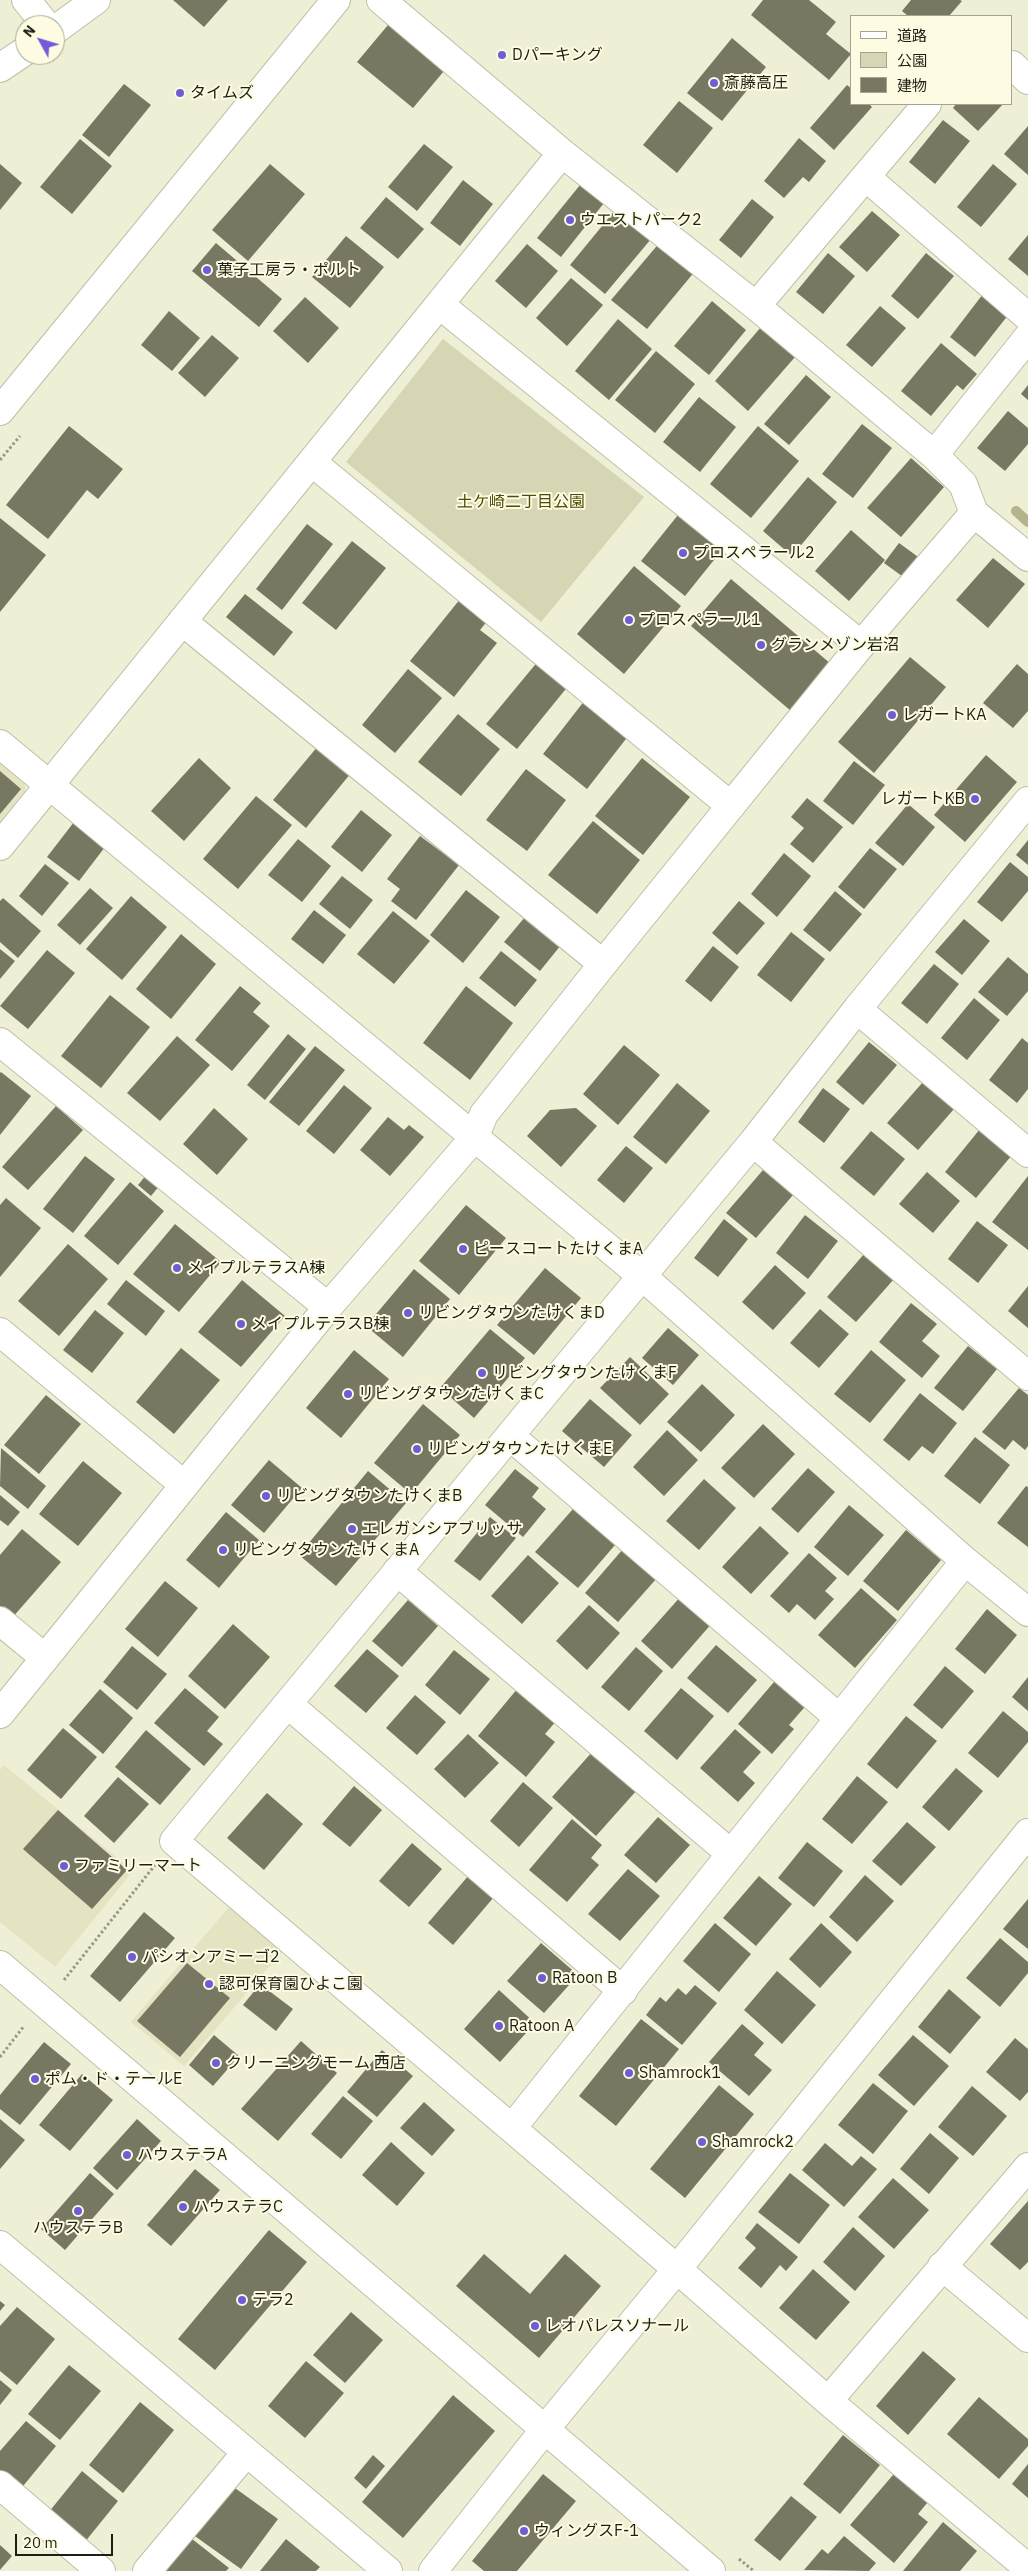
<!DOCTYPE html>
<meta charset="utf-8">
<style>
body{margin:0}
#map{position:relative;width:1028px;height:2571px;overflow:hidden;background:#efefd6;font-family:"IBM Plex Sans","Noto Sans JP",sans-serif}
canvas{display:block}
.legend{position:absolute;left:850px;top:15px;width:162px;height:90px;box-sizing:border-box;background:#fdfce3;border:1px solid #a4a391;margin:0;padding:6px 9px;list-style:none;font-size:15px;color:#1e1e15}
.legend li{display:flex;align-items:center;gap:10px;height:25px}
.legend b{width:25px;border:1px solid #a4a391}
.north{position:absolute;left:15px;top:15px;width:50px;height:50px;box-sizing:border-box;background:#fdfce3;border:1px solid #a4a391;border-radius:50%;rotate:309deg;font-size:14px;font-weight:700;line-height:20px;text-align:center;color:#1e1e15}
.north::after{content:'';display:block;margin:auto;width:18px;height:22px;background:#705cd6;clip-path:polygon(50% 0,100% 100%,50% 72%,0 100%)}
.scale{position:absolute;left:15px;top:2534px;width:98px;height:22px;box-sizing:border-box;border:2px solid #1e1e15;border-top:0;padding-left:6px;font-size:15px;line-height:18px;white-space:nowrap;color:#1e1e15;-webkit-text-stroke:4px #fdfce3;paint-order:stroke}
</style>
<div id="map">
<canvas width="1028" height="2571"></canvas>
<ul class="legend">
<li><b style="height:6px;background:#fff"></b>道路</li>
<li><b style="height:14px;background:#d6d5b4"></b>公園</li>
<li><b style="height:14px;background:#787761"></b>建物</li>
</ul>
<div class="north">N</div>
<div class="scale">20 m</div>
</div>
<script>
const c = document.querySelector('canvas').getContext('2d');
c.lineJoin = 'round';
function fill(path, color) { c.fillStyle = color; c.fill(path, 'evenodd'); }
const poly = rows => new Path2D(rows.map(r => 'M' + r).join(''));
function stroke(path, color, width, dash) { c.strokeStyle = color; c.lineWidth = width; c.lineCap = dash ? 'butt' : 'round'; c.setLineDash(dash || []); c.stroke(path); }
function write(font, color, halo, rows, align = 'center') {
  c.font = font + ' "IBM Plex Sans","Noto Sans JP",sans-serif'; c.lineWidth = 4; c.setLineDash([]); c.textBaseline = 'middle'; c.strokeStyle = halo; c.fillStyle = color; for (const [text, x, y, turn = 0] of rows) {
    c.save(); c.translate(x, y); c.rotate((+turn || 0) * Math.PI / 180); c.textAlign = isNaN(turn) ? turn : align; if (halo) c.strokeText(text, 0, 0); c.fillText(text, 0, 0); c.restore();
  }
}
const built = poly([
 [0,760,24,780,26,793,0,824],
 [4,1765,133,1871,55,1967,0,1922,0,1770],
 [234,1901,287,1946,184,2066,131,2022]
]);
const green = poly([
 [443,339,644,497,541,622,346,462]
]);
const stream = poly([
 [1016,511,1028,522]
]);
const building = poly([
 [173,0,228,0,204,27],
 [763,0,809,0,836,22,826,34,851,54,829,80,751,15],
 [911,0,960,0,962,1,949,16,908,16,902,11],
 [393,19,449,65,413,108,357,62],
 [732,38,766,67,722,121,687,93],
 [124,84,151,105,109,157,82,135],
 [847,85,852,89,852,104,869,104,872,107,834,150,810,128],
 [679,101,713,128,677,173,643,145],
 [956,104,1003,104,978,131,953,108],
 [943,120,970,141,935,184,909,162],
 [1028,126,1028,175,1004,154],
 [799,138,826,161,809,182,803,177,784,198,764,181],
 [80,139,112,166,72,214,40,187],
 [424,144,453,167,417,211,388,187],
 [0,164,22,183,0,210],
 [270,164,305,194,248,261,212,230],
 [993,164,1017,184,981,227,957,207],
 [463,180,493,204,460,246,430,223],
 [580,185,604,203,561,257,537,238],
 [386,197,424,229,398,259,360,228],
 [752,199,774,217,741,258,719,240],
 [616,209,651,239,605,294,570,265],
 [872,211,900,235,867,272,839,247],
 [1028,235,1028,276,1008,259],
 [346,236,384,267,350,308,312,277],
 [661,241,696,270,647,329,611,300],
 [216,243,282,299,259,327,192,271],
 [527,244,558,271,526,308,495,281],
 [828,253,855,276,823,314,796,292],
 [926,253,954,276,918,319,891,296],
 [571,278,603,305,567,346,536,318],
 [983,294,1009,314,975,357,950,337],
 [305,297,339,328,308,363,273,331],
 [712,301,746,330,709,375,674,346],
 [880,306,906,328,872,367,846,345],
 [169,311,200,338,172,371,141,345],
 [618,319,652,349,609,400,575,371],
 [761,327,795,357,748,411,715,381],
 [212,335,239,358,205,397,178,373],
 [941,343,977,374,963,390,957,385,931,416,901,391],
 [656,351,695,384,655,433,615,400],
 [806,375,831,397,789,445,764,424],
 [1028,385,1028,400,1021,394],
 [699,397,736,427,700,472,663,442],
 [1008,411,1028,428,1028,444,1005,471,977,448],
 [862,424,892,448,853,498,822,474],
 [69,426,123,469,98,499,87,490,48,539,6,505],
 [758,426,799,461,751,518,710,484],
 [911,458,944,487,901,537,867,508],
 [808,477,837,502,792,556,763,531],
 [682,510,726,545,685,596,641,561],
 [0,518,46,555,0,612],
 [307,524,333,544,282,610,256,589],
 [851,530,885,560,849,601,815,571],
 [352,541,386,568,336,630,302,603],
 [899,543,921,559,906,579,884,563],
 [993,558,1025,584,988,628,956,600],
 [634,566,681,606,624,674,577,634],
 [731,579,831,664,791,711,691,626],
 [245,594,293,632,274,656,226,617],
 [461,598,488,620,480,630,497,643,454,697,410,661],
 [910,657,946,687,874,773,838,742],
 [539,660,569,685,517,749,486,724],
 [1017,664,1028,674,1028,711,1013,728,983,703],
 [408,669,442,698,395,753,362,725],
 [585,700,629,735,587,789,543,754],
 [458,714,500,749,461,796,418,762],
 [318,746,351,773,306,828,273,800],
 [986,755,1017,782,965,842,934,815],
 [199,758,231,788,184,841,151,811],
 [642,758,690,797,643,855,595,816],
 [854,761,885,785,853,825,823,801],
 [526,769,566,800,527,851,486,820],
 [0,771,21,789,0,814],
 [256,796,292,825,238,889,203,859],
 [807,798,843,827,813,863,790,844,804,828,791,817],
 [908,804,935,827,903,866,875,843],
 [361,810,392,835,362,872,331,847],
 [593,821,640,860,597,914,548,875],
 [74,822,105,847,79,881,47,857],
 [420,836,459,865,416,920,391,901,400,889,387,879],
 [298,839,331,866,302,902,268,875],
 [1028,840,1028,865,1016,855],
 [870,848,897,869,864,909,838,887],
 [784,853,811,876,777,917,751,894],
 [1010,862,1028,877,1028,891,1002,922,977,902],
 [45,864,69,883,42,916,19,896],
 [342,876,373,900,350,929,319,904],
 [90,888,113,908,80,945,57,925],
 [466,890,500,917,463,963,430,935],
 [835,891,862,914,830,952,803,930],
 [131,896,167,927,122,980,86,949],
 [3,898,41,931,18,958,0,942,0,901],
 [739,901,765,923,737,955,712,933],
 [314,910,346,935,323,964,291,939],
 [393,911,430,941,394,984,357,954],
 [525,917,561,945,540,971,504,942],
 [964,919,990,941,962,975,935,952],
 [791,932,825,959,791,1002,757,975],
 [181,934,216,964,171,1019,136,989],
 [713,946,739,967,711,1002,685,981],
 [0,949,15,961,0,979],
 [47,950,75,973,28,1029,0,1006],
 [501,951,537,980,515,1007,479,978],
 [1008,957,1028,974,1028,991,1007,1016,978,992],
 [934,964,959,984,927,1024,901,1003],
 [240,986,261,1003,253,1012,270,1026,232,1071,195,1040],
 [466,986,513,1023,470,1080,423,1043],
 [110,995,150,1027,101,1088,61,1056],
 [974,998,1000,1020,967,1060,941,1038],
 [288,1034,306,1049,265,1100,247,1085],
 [177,1036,210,1065,160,1121,127,1093],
 [1022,1038,1028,1043,1028,1089,1017,1103,989,1080],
 [869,1042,897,1065,863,1105,836,1082],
 [624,1045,660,1075,618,1125,583,1094],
 [315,1046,345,1070,299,1126,269,1102],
 [1,1072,31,1096,0,1135,0,1073],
 [923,1082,954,1109,918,1150,887,1123],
 [677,1083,710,1111,666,1164,633,1137],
 [344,1085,372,1108,334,1154,306,1131],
 [823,1088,850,1109,824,1143,798,1122],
 [56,1106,83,1130,28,1190,2,1167],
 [214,1108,248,1139,217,1175,183,1144],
 [576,1108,597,1126,561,1167,527,1136,550,1110],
 [388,1117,404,1130,409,1125,424,1137,390,1176,360,1150],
 [980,1129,1012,1155,976,1198,945,1172],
 [871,1131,905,1159,874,1196,840,1168],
 [626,1146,653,1168,624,1203,597,1180],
 [85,1156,115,1179,73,1233,43,1209],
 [763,1170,793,1195,756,1238,726,1213],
 [927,1172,960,1201,933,1233,899,1204],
 [147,1174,160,1185,151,1196,138,1185],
 [1028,1176,1028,1250,992,1222],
 [130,1182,164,1211,118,1265,84,1236],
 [6,1198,41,1228,0,1277,0,1205],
 [466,1205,506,1238,459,1295,419,1261],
 [805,1215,838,1241,808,1279,776,1253],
 [724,1219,748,1239,718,1277,694,1258],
 [977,1221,1008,1245,978,1283,948,1259],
 [175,1224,221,1262,179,1312,133,1274],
 [68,1244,108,1279,59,1336,18,1301],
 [864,1254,894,1279,856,1322,827,1297],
 [775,1265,806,1293,773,1330,742,1302],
 [545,1268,581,1298,534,1355,497,1325],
 [414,1269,450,1299,403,1357,366,1326],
 [126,1280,165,1311,146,1336,107,1304],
 [242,1280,285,1316,241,1367,198,1332],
 [1028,1286,1028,1328,1008,1311],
 [911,1303,937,1324,922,1341,940,1356,922,1378,879,1342],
 [820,1309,849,1334,819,1368,790,1343],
 [95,1310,124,1333,92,1373,63,1350],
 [668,1328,699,1355,673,1385,642,1358],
 [490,1329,525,1358,474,1418,440,1388],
 [968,1346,997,1369,963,1411,934,1388],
 [181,1348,220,1380,174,1434,136,1402],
 [354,1350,389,1379,341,1438,306,1408],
 [871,1350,906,1380,870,1423,834,1394],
 [630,1357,669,1394,640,1425,600,1388],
 [702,1384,735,1415,701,1452,667,1422],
 [1019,1388,1028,1395,1028,1446,1025,1450,1013,1440,1005,1450,982,1432],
 [920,1393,957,1423,933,1454,922,1446,909,1461,883,1440],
 [46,1395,81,1424,39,1474,4,1445],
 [590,1399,632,1435,604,1467,562,1431],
 [423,1404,460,1435,411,1494,374,1463],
 [763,1424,795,1454,754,1498,721,1468],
 [667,1430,698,1460,664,1496,633,1467],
 [975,1437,1010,1465,980,1504,944,1476],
 [1,1448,46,1486,28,1509,0,1486],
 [269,1460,302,1488,264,1533,231,1505],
 [83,1461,122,1493,78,1546,39,1514],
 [808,1468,835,1492,798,1533,771,1509],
 [515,1469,539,1488,532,1497,546,1509,523,1537,485,1505],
 [368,1471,406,1503,336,1586,299,1555],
 [704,1479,736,1508,699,1550,666,1521],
 [1026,1486,1028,1487,1028,1547,997,1523],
 [0,1495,20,1512,8,1526,0,1520],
 [849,1505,884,1535,848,1576,814,1547],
 [573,1509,615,1545,578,1588,535,1552],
 [226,1512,259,1540,219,1588,186,1560],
 [490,1517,516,1538,480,1581,454,1561],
 [760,1526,789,1553,751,1594,722,1567],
 [22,1529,61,1562,12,1618,0,1608,0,1555],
 [906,1530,941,1560,898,1611,863,1581],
 [623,1549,657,1578,618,1622,585,1593],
 [809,1553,837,1578,825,1591,834,1599,815,1620,797,1604,789,1613,770,1596],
 [528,1555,559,1583,522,1624,491,1596],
 [165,1581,198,1608,158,1657,125,1629],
 [861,1588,897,1620,855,1668,818,1635],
 [682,1595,713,1622,672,1669,641,1641],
 [408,1600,438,1626,402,1667,372,1641],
 [589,1605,620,1633,587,1670,556,1641],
 [987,1609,1017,1635,985,1674,955,1649],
 [233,1624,270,1657,225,1709,188,1676],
 [716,1645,757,1680,728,1713,687,1678],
 [132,1646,167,1674,137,1710,103,1682],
 [636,1647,663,1671,629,1711,601,1687],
 [367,1649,399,1676,366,1713,334,1686],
 [454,1650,490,1679,460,1715,425,1685],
 [945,1666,974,1691,942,1729,913,1705],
 [780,1675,810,1701,789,1725,794,1729,772,1754,738,1724],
 [1028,1677,1028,1711,1012,1697],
 [185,1688,219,1717,207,1731,223,1744,204,1766,154,1723],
 [518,1688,557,1720,545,1734,555,1742,526,1777,478,1736],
 [681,1688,714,1716,677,1760,644,1731],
 [100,1689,133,1718,103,1754,69,1725],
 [415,1695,446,1722,417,1755,386,1728],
 [1003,1711,1028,1732,1028,1742,998,1778,968,1753],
 [906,1716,937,1741,897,1789,867,1764],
 [63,1728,97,1757,61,1799,27,1770],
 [735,1729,761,1752,743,1772,755,1783,738,1802,700,1768],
 [146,1730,191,1769,160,1805,115,1767],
 [468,1734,499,1763,465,1798,434,1769],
 [593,1751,637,1790,596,1836,552,1797],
 [956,1768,983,1791,949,1831,922,1807],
 [857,1776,888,1802,852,1844,822,1819],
 [118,1777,149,1804,114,1843,84,1816],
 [523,1782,553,1808,519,1847,490,1821],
 [354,1786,382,1810,350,1847,322,1824],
 [267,1793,303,1824,264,1870,227,1838],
 [58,1810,127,1870,92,1909,23,1849],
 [658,1817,690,1845,656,1883,624,1855],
 [572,1819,602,1845,591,1858,599,1865,567,1902,529,1870],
 [907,1822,936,1847,901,1886,872,1861],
 [807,1842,843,1871,814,1907,778,1878],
 [412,1843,442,1869,409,1907,379,1881],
 [628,1869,660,1896,620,1941,588,1914],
 [469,1875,494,1897,453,1945,428,1923],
 [865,1875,894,1901,857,1942,829,1917],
 [759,1876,792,1904,756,1946,723,1918],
 [1028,1899,1028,1949,1003,1929],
 [144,1912,175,1938,120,2002,90,1976],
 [715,1923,751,1954,719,1992,683,1961],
 [821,1923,852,1952,820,1988,789,1959],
 [1000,1938,1028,1962,1028,1973,1000,2007,966,1978],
 [541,1943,578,1975,544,2013,507,1981],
 [187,1963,230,1998,180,2057,137,2021],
 [777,1971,816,2005,782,2044,744,2010],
 [260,1984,293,2009,276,2031,243,2005],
 [695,1985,717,2003,682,2045,646,2015,660,1997,666,2002,678,1988,686,1995],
 [949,1989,981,2017,950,2054,918,2027],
 [499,1990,535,2023,500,2062,464,2029],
 [641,2019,679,2049,616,2126,579,2096],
 [742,2024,764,2043,754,2055,772,2070,749,2096,709,2062],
 [214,2035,239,2056,213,2086,189,2065],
 [913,2035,949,2066,914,2106,878,2075],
 [1015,2038,1028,2049,1028,2092,1020,2101,986,2072],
 [301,2041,337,2073,278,2141,241,2109],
 [44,2042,71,2064,20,2125,0,2109,0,2095],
 [382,2050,413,2076,377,2117,347,2092],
 [82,2074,113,2100,70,2151,39,2125],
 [873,2083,908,2111,873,2154,838,2125],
 [719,2085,754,2114,685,2198,650,2169],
 [972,2086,1007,2116,973,2156,938,2127],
 [343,2096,373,2121,341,2159,311,2134],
 [424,2102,455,2130,432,2156,400,2128],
 [0,2119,25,2140,0,2169],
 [137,2119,161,2141,117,2190,93,2168],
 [930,2133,959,2158,929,2194,900,2169],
 [391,2142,425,2173,397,2206,362,2175],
 [825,2143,852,2166,861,2156,877,2169,844,2207,802,2170],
 [195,2169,220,2190,171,2246,147,2225],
 [90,2173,114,2194,65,2250,41,2229],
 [790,2173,830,2205,799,2244,758,2212],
 [893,2178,929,2210,894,2249,858,2217],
 [1028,2201,1028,2262,1020,2270,990,2244],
 [757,2223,798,2257,786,2271,780,2265,761,2288,738,2268,756,2248,745,2238],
 [853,2227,885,2256,855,2291,823,2262],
 [269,2230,307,2262,215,2370,178,2339],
 [484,2254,530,2294,565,2254,601,2286,539,2358,456,2286],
 [813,2269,850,2302,816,2340,779,2308],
 [0,2301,5,2305,0,2311],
 [17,2307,55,2339,17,2385,0,2371,0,2326],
 [351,2312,383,2340,345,2383,313,2355],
 [923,2351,956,2379,908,2435,876,2406],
 [306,2361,344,2393,305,2438,268,2406],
 [69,2365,101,2391,60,2440,28,2414],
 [0,2380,12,2390,0,2405],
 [453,2395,495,2431,403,2538,362,2502],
 [979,2397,1028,2439,1028,2446,999,2479,947,2434],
 [140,2402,174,2430,123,2493,89,2465],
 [26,2421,56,2446,19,2491,0,2475,0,2451],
 [843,2435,880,2465,840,2514,803,2484],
 [373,2455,385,2466,366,2489,354,2478],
 [1028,2464,1028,2498,1012,2484],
 [899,2468,932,2497,918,2514,928,2522,894,2563,850,2525],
 [82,2471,118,2501,80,2548,44,2518],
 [543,2474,576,2501,517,2571,484,2571,472,2561],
 [228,2483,278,2519,241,2569,192,2534],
 [791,2496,817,2517,780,2561,754,2540],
 [943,2522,977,2551,960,2571,903,2571],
 [187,2535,229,2568,226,2571,162,2571],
 [844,2536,876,2563,869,2571,804,2570,822,2549,828,2554],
 [286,2539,320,2567,316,2571,260,2571],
 [0,2545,12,2556,0,2570]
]);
const path = poly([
 [0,460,20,436],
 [64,1980,155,1865],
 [0,2057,24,2026],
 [739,2559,754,2571]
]);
const minor = poly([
 [26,0,46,25],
 [381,0,562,153,756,306,934,455,963,484,974,513,1028,557],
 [55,30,96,0],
 [1012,65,1028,80],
 [0,68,25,51],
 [866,177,1028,317],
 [440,305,861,645],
 [756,306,927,104],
 [934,455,1028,337],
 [313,463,731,806],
 [182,621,603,964],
 [0,744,642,1276,965,1561,1028,1612],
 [1028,801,857,1009,753,1142,174,1841,677,2269,828,2401,1028,2568],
 [0,846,562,153],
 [857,1009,1028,1153],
 [0,1042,328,1307],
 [753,1142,1028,1376],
 [0,1332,183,1484],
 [510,1436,839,1718],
 [397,1571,730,1853],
 [0,1621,45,1658],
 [289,1705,623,1991],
 [0,1714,328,1307,474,1138,484,1114,603,964,861,645,974,513],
 [512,2128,965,1561],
 [0,2245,388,2571],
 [942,2266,1028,2338],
 [828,2401,1028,2167],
 [0,2485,101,2571],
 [147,2571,246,2453],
 [433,2571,545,2429,677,2269,1028,1833]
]);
const tertiary = poly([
 [0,411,336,0],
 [0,1965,711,2571]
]);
const markers = [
 [502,55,5,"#705cd6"],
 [714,83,5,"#705cd6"],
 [180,93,5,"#705cd6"],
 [570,220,5,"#705cd6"],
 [207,270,5,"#705cd6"],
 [683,553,5,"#705cd6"],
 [629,620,5,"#705cd6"],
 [761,645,5,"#705cd6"],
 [892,715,5,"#705cd6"],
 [975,799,5,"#705cd6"],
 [463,1249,5,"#705cd6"],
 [177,1268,5,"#705cd6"],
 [408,1313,5,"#705cd6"],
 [241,1324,5,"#705cd6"],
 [482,1373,5,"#705cd6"],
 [348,1394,5,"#705cd6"],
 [417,1449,5,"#705cd6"],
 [266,1496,5,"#705cd6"],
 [352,1529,5,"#705cd6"],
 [223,1550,5,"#705cd6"],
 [64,1866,5,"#705cd6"],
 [132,1957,5,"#705cd6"],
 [542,1978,5,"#705cd6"],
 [209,1984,5,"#705cd6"],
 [499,2026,5,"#705cd6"],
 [216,2063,5,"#705cd6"],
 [629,2073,5,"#705cd6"],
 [35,2079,5,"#705cd6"],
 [702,2142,5,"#705cd6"],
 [127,2155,5,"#705cd6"],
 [183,2207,5,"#705cd6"],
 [78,2211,5,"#705cd6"],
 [242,2300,5,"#705cd6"],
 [535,2326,5,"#705cd6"],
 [524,2531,5,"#705cd6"]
];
const poiNames = [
 ["Dパーキング",512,55],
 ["斎藤高圧",724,83],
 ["タイムズ",190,93],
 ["ウエストパーク2",580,220],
 ["菓子工房ラ・ポルト",217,270],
 ["プロスペラール2",693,553],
 ["プロスペラール1",639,620],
 ["グランメゾン岩沼",771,645],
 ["レガートKA",902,715],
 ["レガートKB",965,799,"right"],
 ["ピースコートたけくまA",473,1249],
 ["メイプルテラスA棟",187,1268],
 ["リビングタウンたけくまD",418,1313],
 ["メイプルテラスB棟",251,1324],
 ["リビングタウンたけくまF",492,1373],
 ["リビングタウンたけくまC",358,1394],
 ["リビングタウンたけくまE",427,1449],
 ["リビングタウンたけくまB",276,1496],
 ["エレガンシアブリッサ",362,1529],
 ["リビングタウンたけくまA",233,1550],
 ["ファミリーマート",74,1866],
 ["パシオンアミーゴ2",142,1957],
 ["Ratoon B",552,1978],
 ["認可保育園ひよこ園",219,1984],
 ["Ratoon A",509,2026],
 ["クリーニングモーム 西店",226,2063],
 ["Shamrock1",639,2073],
 ["ポム・ド・テールE",45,2079],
 ["Shamrock2",712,2142],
 ["ハウステラA",137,2155],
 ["ハウステラC",193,2207],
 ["ハウステラB",78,2228,"center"],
 ["テラ2",252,2300],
 ["レオパレスソナール",545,2326],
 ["ウィングスF-1",534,2531]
];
const parkNames = [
 ["土ケ崎二丁目公園",521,502]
];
fill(built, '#e4e4c3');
fill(green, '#d6d5b4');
stroke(stream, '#b4b38c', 10);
fill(building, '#787761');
stroke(minor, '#bfbfa7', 30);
stroke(tertiary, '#bfbfa7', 30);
stroke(path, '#989886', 3, [2.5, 2.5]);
stroke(minor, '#fff', 28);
stroke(tertiary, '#fff', 28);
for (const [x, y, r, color] of markers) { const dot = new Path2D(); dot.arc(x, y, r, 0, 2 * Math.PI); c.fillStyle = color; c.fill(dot); stroke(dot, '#fdfce3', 2); }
write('16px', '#1e1e15', '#fdfce3', poiNames, 'left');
write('16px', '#4f4c07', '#fdfce3', parkNames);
</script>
